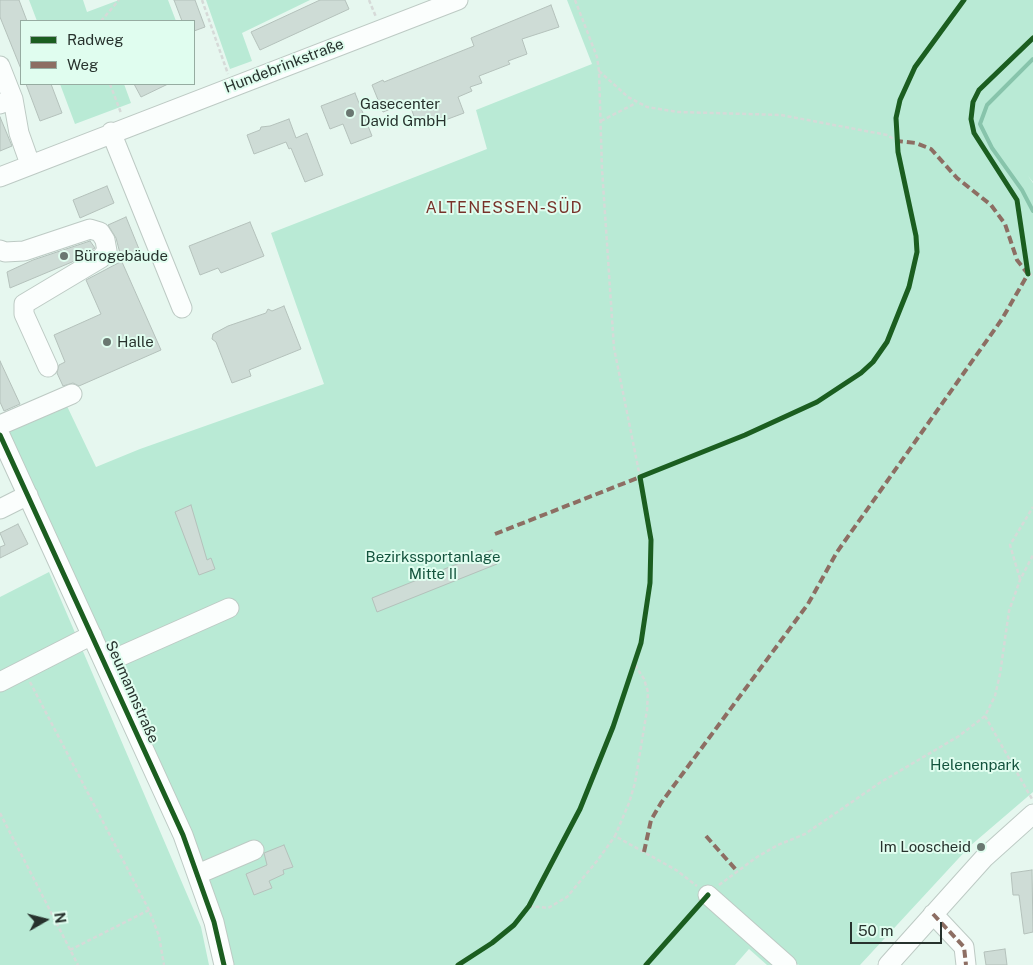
<!DOCTYPE html>
<meta charset="utf-8">
<style>
body{margin:0}
#map{position:relative;width:1033px;height:965px;overflow:hidden;background:#e6f7ef;font-family:"Public Sans",sans-serif}
canvas{display:block}
.legend{position:absolute;left:20px;top:20px;width:175px;height:65px;box-sizing:border-box;background:#e0fdef;border:1px solid #96aca1;margin:0;padding:6px 9px;list-style:none;font-size:15px;color:#27322d}
.legend li{display:flex;align-items:center;gap:10px;height:25px}
.legend b{width:25px;border:1px solid #96aca1}
.north{position:absolute;left:20px;top:895px;width:50px;height:50px;-webkit-text-stroke:4px #e0fdef;paint-order:stroke;rotate:82deg;font-size:14px;font-weight:700;line-height:20px;text-align:center;color:#27322d}
.north::after{content:'';display:block;margin:auto;width:18px;height:22px;background:#27322d;clip-path:polygon(50% 0,100% 100%,50% 72%,0 100%)}
.scale{position:absolute;left:850px;top:922px;width:92px;height:22px;box-sizing:border-box;border:2px solid #27322d;border-top:0;padding-left:6px;font-size:15px;line-height:18px;white-space:nowrap;color:#27322d;-webkit-text-stroke:4px #e0fdef;paint-order:stroke}
</style>
<div id="map">
<canvas width="1033" height="965"></canvas>
<ul class="legend">
<li><b style="height:6px;background:#1b5e20"></b>Radweg</li>
<li><b style="height:6px;background:#8d6e63"></b>Weg</li>
</ul>
<div class="north">N</div>
<div class="scale">50 m</div>
</div>
<script>
const c = document.querySelector('canvas').getContext('2d');
c.lineJoin = 'round';
function fill(path, color) { c.fillStyle = color; c.fill(path, 'evenodd'); }
const poly = rows => new Path2D(rows.map(r => 'M' + r).join(''));
function stroke(path, color, width, dash) { c.strokeStyle = color; c.lineWidth = width; c.lineCap = dash ? 'butt' : 'round'; c.setLineDash(dash || []); c.stroke(path); }
function write(font, color, halo, rows, align = 'center') {
  c.font = font + ' "Public Sans",sans-serif'; c.lineWidth = 4; c.setLineDash([]); c.textBaseline = 'middle'; c.strokeStyle = halo; c.fillStyle = color; for (const [text, x, y, turn = 0] of rows) {
    c.save(); c.translate(x, y); c.rotate((+turn || 0) * Math.PI / 180); c.textAlign = isNaN(turn) ? turn : align; if (halo) c.strokeText(text, 0, 0); c.fillText(text, 0, 0); c.restore();
  }
}
const green = poly([
 [29,0,83,0,87,12,119,0,168,0,176,21,37,21],
 [206,0,310,0,242,33,252,61,230,69],
 [567,0,1033,0,1033,182,1028,176,1033,183,1033,792,970,846,860,965,799,965,776,951,774,965,767,965,749,949,735,965,225,965,216,921,1,433,66,404,96,467,140,449,324,384,271,233,487,149,476,110,592,64],
 [60,84,124,84,131,103,75,124],
 [49,572,201,927,209,965,0,965,0,597]
]);
const stream = poly([
 [1033,59,987,105,980,124,992,148,1022,190,1033,211]
]);
const building = poly([
 [0,0,19,0,27,21,21,21,21,69,0,17,0,0],
 [174,0,195,0,205,27,194,31,194,21,182,21,174,0],
 [320,0,345,0,349,9,260,50,251,32,320,0],
 [551,5,559,27,522,39,527,54,508,61,510,64,479,76,482,83,470,87,472,91,458,97,464,113,440,122,438,117,417,125,409,102,383,112,372,85,383,80,384,82,474,46,471,38,551,5],
 [26,84,51,84,62,113,40,121,26,84],
 [134,84,168,84,141,97,134,84],
 [355,93,372,136,351,144,343,124,330,129,321,106,355,93],
 [0,117,12,146,0,151,0,117],
 [289,119,296,138,307,133,323,175,305,182,291,148,289,149,286,142,254,154,247,135,260,130,261,127,270,126,289,119],
 [107,186,114,203,80,218,73,200,107,186],
 [126,217,141,254,122,262,161,350,79,386,73,383,63,386,57,373,59,365,65,362,54,335,101,314,86,280,122,261,116,238,108,225,126,217],
 [250,222,264,256,221,273,218,268,200,275,189,246,250,222],
 [90,241,95,248,72,262,10,288,7,272,33,260,90,241],
 [284,306,301,349,249,370,251,376,232,383,216,342,212,339,213,334,228,326,266,313,268,309,272,311,284,306],
 [0,361,20,404,4,411,0,402,0,361],
 [191,505,207,560,211,558,215,569,199,575,175,512,191,505],
 [18,524,28,544,0,558,0,547,5,545,0,533,18,524],
 [492,550,497,564,377,612,372,598,492,550],
 [284,845,293,867,283,870,284,874,269,881,272,888,254,895,246,874,267,865,264,853,284,845],
 [1032,870,1033,932,1024,934,1019,895,1013,895,1011,873,1032,870],
 [1005,949,1007,965,986,965,984,952,1005,949]
]);
const path = poly([
 [202,0,228,74],
 [369,0,376,17],
 [575,0,597,57,599,71,602,169,614,348,640,477],
 [101,21,119,0],
 [599,71,628,97,647,107,678,112,781,115,887,135,897,141],
 [110,84,121,113],
 [601,121,636,103],
 [1028,274,1033,275],
 [1020,579,1010,545,1033,507],
 [635,665,644,679,648,692,647,710,635,783,629,803,615,836,676,870,697,886],
 [30,682,149,910,159,936,164,965],
 [985,716,1032,799],
 [0,813,78,965],
 [719,885,757,857,778,845,805,834,881,782,959,736,985,716,995,696,1000,674,1009,611,1020,580,1033,555],
 [529,906,548,908,567,897,597,861,615,836],
 [70,950,149,910]
]);
const minor = poly([
 [0,66,13,99],
 [0,104,13,99,19,133,30,164],
 [111,132,182,308],
 [0,177,458,0],
 [0,250,5,252,24,251,90,229,100,232,105,240,107,251,101,258,24,304,24,314,48,367],
 [0,425,72,394],
 [0,435,183,835,214,922,224,965],
 [0,509,28,495],
 [105,663,229,608],
 [0,682,92,635],
 [198,874,254,850],
 [708,895,787,965],
 [933,914,964,947,966,965],
 [888,965,984,858,1033,814]
]);
const quiet = poly([
 [495,534,640,477],
 [706,836,737,871],
 [644,852,651,820,661,803,808,604,837,552,1002,319,1028,274,1017,260,1005,224,991,205,957,178,931,149,916,143,897,141],
 [933,914,964,947,966,965]
]);
const cycleway = poly([
 [1028,274,1017,200,974,133,971,119,973,102,979,90,1033,38],
 [0,435,183,835,214,922,224,965],
 [458,965,492,943,514,925,529,906,580,809,613,727,641,643,650,583,651,540,640,477,745,435,817,402,861,373,873,362,887,342,909,287,917,252,916,236,898,152,896,118,900,100,915,67,964,0],
 [646,965,708,895]
]);
const markers = [
 [350,113,5,"#6a7771"],
 [64,256,5,"#6a7771"],
 [107,342,5,"#6a7771"],
 [981,847,5,"#6a7771"]
];
const streetNames = [
 ["Hundebrinkstraße",284,66,-21],
 ["Seumannstraße",132,692,66]
];
const poiNames = [
 ["Gasecenter",360,104],
 ["David GmbH",360,121],
 ["Bürogebäude",74,256],
 ["Halle",117,342],
 ["Im Looscheid",971,847,"right"]
];
const parkNames = [
 ["Bezirkssportanlage",433,557],
 ["Mitte II",433,574],
 ["Helenenpark",975,765]
];
const neighbourhoodNames = [
 ["ALTENESSEN-SÜD",504,208]
];
fill(green, '#b9ead5');
stroke(stream, '#87c4ab', 4);
fill(building, '#cedcd6');
stroke(building, '#b4c1bb', 1);
stroke(minor, '#bdcac4', 21);
stroke(path, '#d6dad8', 2.5, [4, 2.5]);
stroke(minor, '#fbfefd', 19);
stroke(quiet, '#8d6e63', 4, [8, 4]);
stroke(cycleway, '#1b5e20', 5);
for (const [x, y, r, color] of markers) { const dot = new Path2D(); dot.arc(x, y, r, 0, 2 * Math.PI); c.fillStyle = color; c.fill(dot); stroke(dot, '#e0fdef', 2); }
write('15px', '#27322d', '#e0fdef', streetNames);
write('15px', '#27322d', '#e0fdef', poiNames, 'left');
write('15px', '#13533d', '#e0fdef', parkNames);
c.letterSpacing = '1px';
write('16px', '#78322a', '#e0fdef', neighbourhoodNames);
c.letterSpacing = '0px';
</script>
